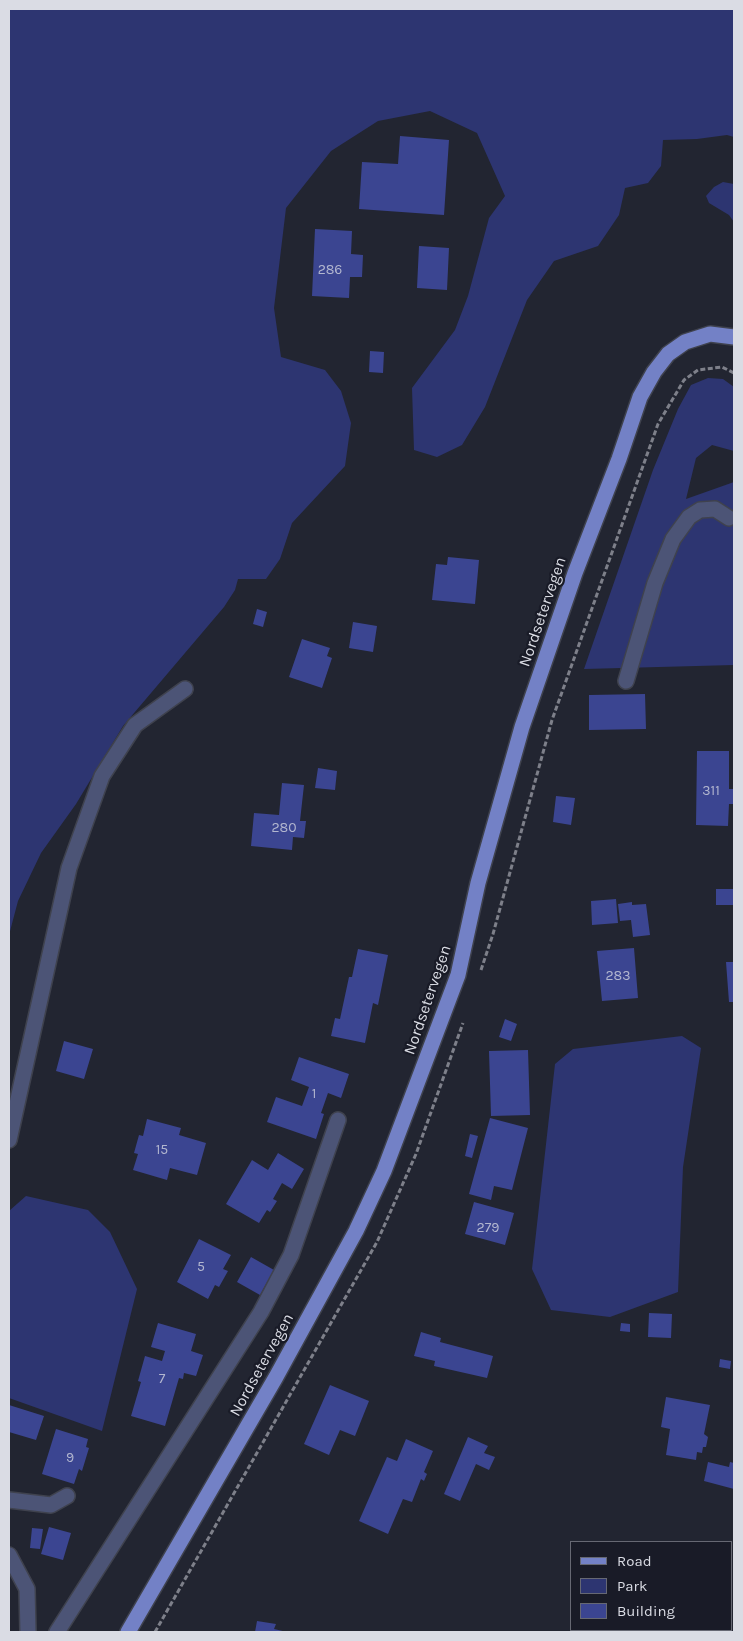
<!DOCTYPE html>
<style>
body{margin:0}
#map{position:relative;width:743px;height:1641px;overflow:hidden;background:#222531;font-family:Karla,sans-serif}
canvas{display:block}
.frame{position:absolute;inset:0;border:10px solid #dadce4;pointer-events:none}
.legend{position:absolute;left:570px;top:1541px;width:162px;height:90px;box-sizing:border-box;background:#191b27;border:1px solid #666873;margin:0;padding:6px 9px;list-style:none;font-size:15px;color:#dadce4}
.legend li{display:flex;align-items:center;gap:10px;height:25px}
.legend b{width:25px;border:1px solid #666873}
</style>
<div id="map">
<canvas width="743" height="1641"></canvas>
<div class="frame"></div>
<ul class="legend">
<li><b style="height:6px;background:#7381c6"></b>Road</li>
<li><b style="height:14px;background:#2d3571"></b>Park</li>
<li><b style="height:14px;background:#3b4591"></b>Building</li>
</ul>
</div>
<script>
const c = document.querySelector('canvas').getContext('2d');
c.lineJoin = 'round';
function fill(path, color) { c.fillStyle = color; c.fill(path, 'evenodd'); }
const poly = rows => new Path2D(rows.map(r => 'M' + r).join(''));
function stroke(path, color, width, dash) { c.strokeStyle = color; c.lineWidth = width; c.lineCap = dash ? 'butt' : 'round'; c.setLineDash(dash || []); c.stroke(path); }
function write(font, color, halo, rows, align = 'center') {
  c.font = font + ' Karla,sans-serif'; c.lineWidth = 4.5; c.setLineDash([]); c.textBaseline = 'middle'; c.strokeStyle = halo; c.fillStyle = color; for (const [text, x, y, turn = 0] of rows) {
    c.save(); c.translate(x, y); c.rotate((+turn || 0) * Math.PI / 180); c.textAlign = isNaN(turn) ? turn : align; if (halo) c.strokeText(text, 0, 0); c.fillText(text, 0, 0); c.restore();
  }
}
const green = poly([
 [9,9,734,9,734,137,727,135,697,139,663,140,661,166,648,183,625,188,619,215,598,246,554,261,527,300,485,407,462,445,437,457,414,450,412,388,455,330,468,296,489,218,505,196,477,133,430,111,378,121,331,151,286,208,274,308,281,357,325,370,341,391,351,423,345,466,292,523,280,559,266,579,238,579,235,590,224,607,123,726,76,804,41,853,18,901,9,935],
 [723,182,734,184,734,222,729,215,709,203,706,196,714,187],
 [708,378,723,379,734,387,734,451,712,445,696,458,686,499,734,482,734,665,584,669,653,470,678,409,691,385],
 [682,1036,701,1048,683,1167,678,1292,610,1317,551,1310,532,1269,555,1064,573,1049],
 [26,1196,88,1210,110,1232,137,1289,102,1431,9,1398,9,1211]
]);
const building = poly([
 [400,136,449,140,444,215,359,209,362,162,398,164],
 [315,229,352,231,351,254,363,255,362,277,350,277,349,298,312,296],
 [419,246,449,248,447,290,417,288],
 [370,351,384,352,383,373,369,372],
 [448,557,479,560,475,604,432,600,436,564,447,565],
 [257,609,267,612,263,627,253,624],
 [353,622,377,626,373,652,349,648],
 [302,639,330,648,327,656,332,658,322,688,289,677],
 [645,694,646,729,589,730,589,695],
 [697,751,729,751,729,789,734,789,734,804,729,804,728,826,696,825],
 [318,768,337,771,335,790,315,788],
 [282,783,304,785,300,821,306,821,304,838,293,837,292,850,251,846,254,813,279,815],
 [556,796,575,798,571,825,553,822],
 [716,889,734,889,734,905,716,905],
 [616,899,618,923,592,925,591,901],
 [632,902,632,905,646,904,650,935,633,937,631,920,620,921,618,904],
 [634,948,638,998,602,1001,597,951],
 [358,949,388,955,378,1005,373,1003,365,1043,331,1036,335,1018,340,1019,349,977,352,977],
 [726,962,734,962,734,1002,729,1002],
 [505,1019,517,1024,511,1041,499,1037],
 [64,1041,93,1049,84,1079,56,1071],
 [528,1050,530,1115,491,1116,489,1051],
 [299,1057,349,1074,341,1098,328,1093,321,1113,324,1114,316,1139,267,1122,276,1097,302,1106,309,1087,291,1080],
 [490,1118,528,1128,512,1190,494,1186,491,1200,469,1194],
 [147,1119,181,1128,179,1135,206,1143,197,1175,170,1168,167,1180,133,1170,138,1154,134,1153,139,1135,143,1136],
 [470,1134,478,1136,472,1158,465,1156],
 [278,1153,304,1169,292,1189,282,1183,273,1199,277,1201,270,1212,267,1210,259,1223,226,1204,252,1160,268,1170],
 [474,1202,514,1213,505,1245,465,1234],
 [199,1239,231,1255,223,1269,228,1271,219,1287,215,1285,208,1299,177,1282],
 [251,1257,274,1270,260,1295,237,1282],
 [649,1313,672,1314,671,1338,648,1337],
 [158,1323,196,1334,191,1351,203,1355,196,1376,184,1373,183,1379,179,1378,165,1426,131,1416,141,1382,138,1381,145,1356,162,1361,165,1351,151,1347],
 [621,1323,630,1324,630,1332,620,1331],
 [421,1332,441,1338,440,1342,493,1356,487,1378,434,1366,435,1361,414,1356],
 [720,1359,731,1361,730,1369,719,1367],
 [330,1385,369,1401,355,1436,340,1430,329,1455,304,1444],
 [666,1397,710,1405,704,1434,708,1437,706,1447,703,1447,702,1453,697,1452,696,1460,666,1455,670,1429,661,1427],
 [9,1405,44,1416,36,1440,9,1432],
 [56,1429,88,1439,86,1447,89,1448,82,1471,79,1469,74,1484,42,1474],
 [468,1437,488,1446,484,1453,495,1457,489,1470,476,1464,460,1501,444,1494],
 [406,1439,433,1451,424,1472,427,1474,424,1481,421,1479,412,1502,403,1499,388,1534,359,1521,387,1457,397,1461],
 [708,1462,729,1467,730,1462,734,1463,734,1489,704,1481],
 [49,1527,71,1533,63,1560,41,1554],
 [32,1528,43,1529,40,1549,30,1548],
 [257,1621,276,1624,274,1629,287,1632,255,1632],
 [604,1630,618,1630,623,1632,603,1632],
 [629,1630,644,1630,646,1631,628,1632],
 [684,1630,723,1630,723,1632,685,1632]
]);
const path = poly([
 [481,970,493,934,552,720,658,424,684,380,698,370,722,367,734,373],
 [155,1632,377,1242,416,1154,463,1023]
]);
const minor = poly([
 [626,681,655,583,673,539,689,517,700,510,715,509,729,518],
 [9,1140,69,868,102,776,135,725,185,689],
 [9,1500,51,1505,67,1496],
 [9,1555,27,1589,28,1632],
 [662,1630,663,1632],
 [57,1632,261,1312,291,1255,338,1120]
]);
const major = poly([
 [128,1632,276,1377,356,1231,384,1171,458,975,478,883,522,727,575,573,619,459,640,397,654,372,668,354,685,342,710,334,734,337]
]);
const numberNames = [
 ["286",330,270],
 ["311",711,791],
 ["280",284,828],
 ["283",618,976],
 ["1",314,1094],
 ["15",162,1150],
 ["279",488,1228],
 ["5",201,1267],
 ["7",162,1379],
 ["9",70,1458]
];
const streetNames = [
 ["Nordsetervegen",543,612,-71],
 ["Nordsetervegen",428,1000,-71],
 ["Nordsetervegen",262,1365,-61]
];
fill(green, '#2d3571');
fill(building, '#3b4591');
stroke(minor, '#3f424e', 18);
stroke(major, '#3f424e', 18);
stroke(path, '#7e808a', 3, [5, 2.5]);
stroke(minor, '#4c5476', 15);
stroke(major, '#7381c6', 15);
write('14px', '#b2b6cf', null, numberNames);
write('16px', '#dadce4', '#191b27', streetNames);
</script>
